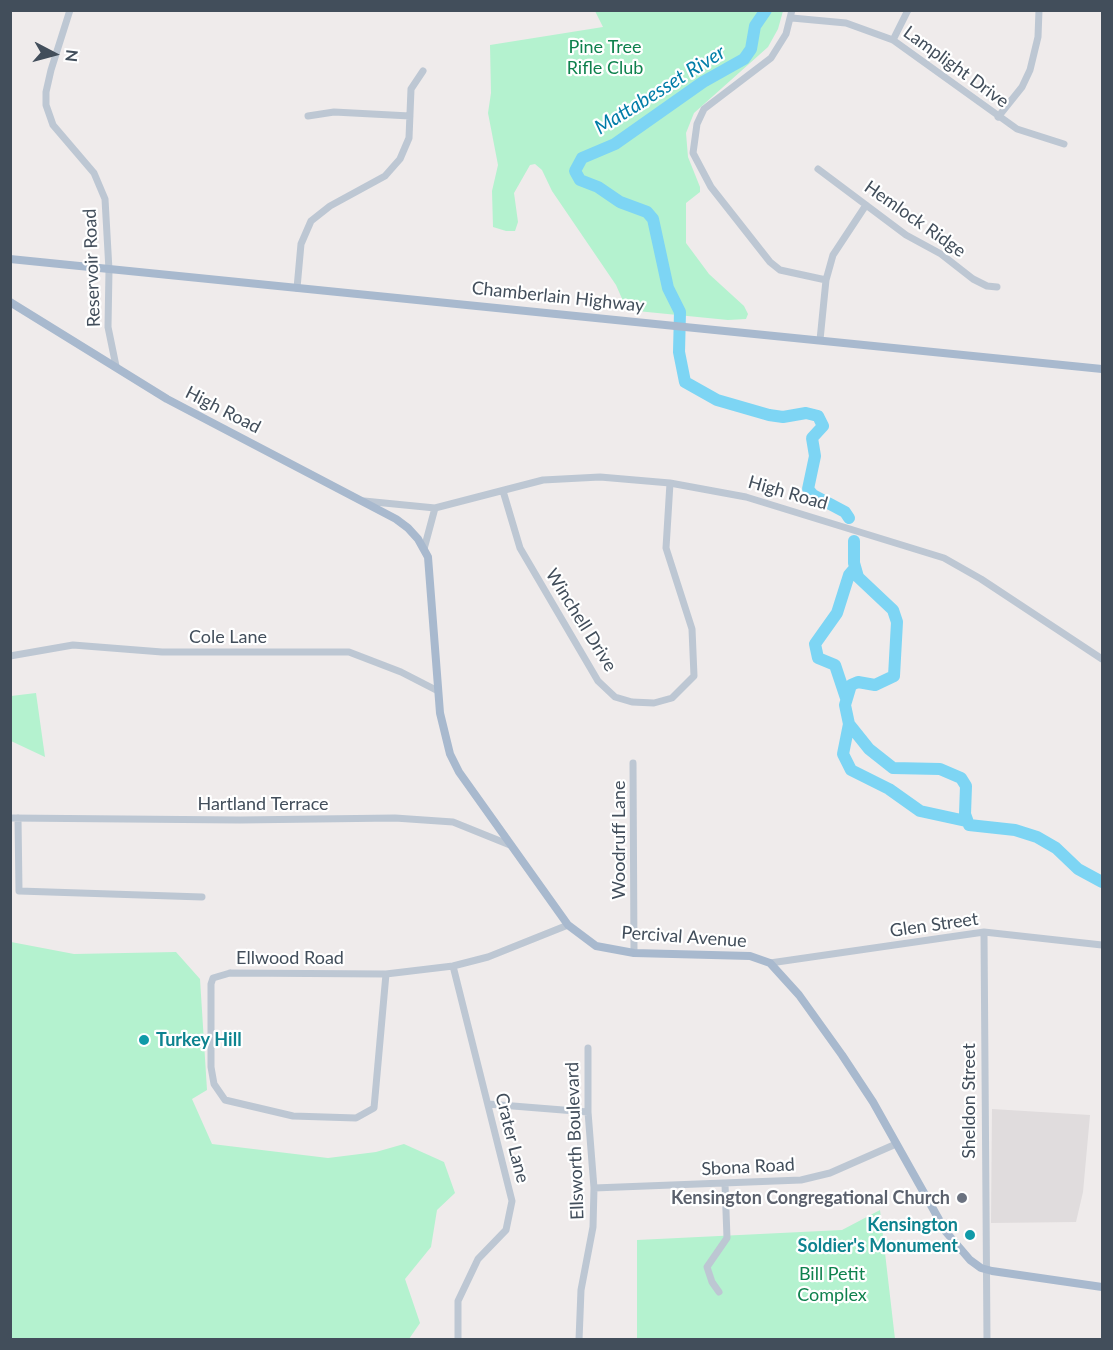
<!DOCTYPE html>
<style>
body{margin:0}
#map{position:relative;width:1113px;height:1350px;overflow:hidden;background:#efebeb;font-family:Lato,sans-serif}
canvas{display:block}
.frame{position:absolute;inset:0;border:12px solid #424e5b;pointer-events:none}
.north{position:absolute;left:24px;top:24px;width:60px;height:60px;-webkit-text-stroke:4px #fff;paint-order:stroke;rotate:96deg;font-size:16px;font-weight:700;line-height:24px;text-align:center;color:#424e5b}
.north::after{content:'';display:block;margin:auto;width:21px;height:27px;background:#424e5b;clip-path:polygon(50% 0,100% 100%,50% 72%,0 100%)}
</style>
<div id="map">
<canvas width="1113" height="1350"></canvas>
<div class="frame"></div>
<div class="north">N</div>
</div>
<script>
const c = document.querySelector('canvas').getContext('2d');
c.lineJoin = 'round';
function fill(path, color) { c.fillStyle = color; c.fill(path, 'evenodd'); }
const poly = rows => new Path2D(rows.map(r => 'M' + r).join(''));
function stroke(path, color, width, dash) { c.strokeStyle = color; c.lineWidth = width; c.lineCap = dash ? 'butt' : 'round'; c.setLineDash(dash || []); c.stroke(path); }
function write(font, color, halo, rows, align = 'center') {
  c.font = font + ' Lato,sans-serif'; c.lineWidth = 4.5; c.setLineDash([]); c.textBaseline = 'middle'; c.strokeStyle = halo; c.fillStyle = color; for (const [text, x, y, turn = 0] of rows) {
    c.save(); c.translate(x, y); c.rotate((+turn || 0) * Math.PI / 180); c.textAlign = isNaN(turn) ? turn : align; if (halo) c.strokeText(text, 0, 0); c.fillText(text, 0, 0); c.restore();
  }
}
const education = poly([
 [992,1109,1090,1115,1083,1192,1076,1222,991,1223]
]);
const green = poly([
 [595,11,783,11,778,29,768,47,694,113,686,133,688,157,700,187,700,192,686,203,686,243,709,274,744,306,748,314,746,319,728,320,627,310,616,285,552,191,542,170,535,164,530,165,514,193,518,222,515,231,506,231,493,227,492,191,498,165,488,113,491,93,490,45,603,27],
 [36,693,45,757,11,741,11,696],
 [11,942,74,954,176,952,200,979,207,1090,192,1099,212,1144,328,1158,376,1152,404,1144,444,1162,455,1193,437,1210,431,1247,405,1279,420,1323,409,1339,11,1339],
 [880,1210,895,1339,637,1339,637,1240,842,1230]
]);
const river = poly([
 [766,10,755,26,751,49,744,59,703,82,615,144,582,158,575,171,580,180,598,187,620,202,647,212,653,219,668,288,680,312,679,352,685,382,717,400,769,415,783,417,806,413,818,416,823,426,812,438,815,456,808,489,813,495,845,512,849,518],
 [854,541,854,563,858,577,893,610,897,622,894,676,875,685,858,682,851,685,845,705,849,724,869,749,893,768,940,769,961,778,966,786,965,814,969,825,1015,830,1037,837,1056,848,1078,869,1102,882],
 [846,698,835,665,818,658,815,644,837,613,849,575,855,568],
 [849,724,843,754,851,770,889,789,920,811,966,821]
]);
const minor = poly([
 [70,10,51,70,46,92,46,105,53,125,94,173,105,199,109,270,108,327,116,366],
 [792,10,786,34,771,58,704,109,697,124,693,153,711,187,770,262,780,270,826,280],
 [792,18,846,23,893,40,1017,129,1064,144],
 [893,40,908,10],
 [308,116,334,112,410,116],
 [998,117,1022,87,1030,70,1038,37,1039,10],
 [818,169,906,235,941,254,973,279,987,286,997,287],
 [297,288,301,244,311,221,330,206,385,176,400,159,409,138,411,89,423,71],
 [820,340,826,280,833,255,866,205],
 [503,491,520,548,598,681,615,697,632,702,654,703,672,698,694,676,692,629,666,548,670,483],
 [364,501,435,508,543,480,600,477,670,483,746,497,944,558,981,579,1102,659],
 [424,549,435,508],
 [10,656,73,645,162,652,349,652,401,672,438,691],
 [633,763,634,953],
 [10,818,240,820,395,818,453,822,510,845],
 [18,818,19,891,202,897],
 [984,932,987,1340],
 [770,963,984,932,1102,945],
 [453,966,512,1201,506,1230,478,1259,458,1301,458,1340],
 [230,973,386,974,374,1108,356,1118,293,1116,225,1100,214,1084,211,1067,211,984,213,978,230,973],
 [386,974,453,966,488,957,568,925],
 [488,1104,588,1112],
 [594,1188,801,1180,830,1173,896,1144],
 [719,1292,712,1282,707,1267,727,1238,725,1184],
 [579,1340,581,1290,593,1227,594,1188,588,1112,588,1048]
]);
const major = poly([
 [10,259,1102,369],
 [10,302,167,399,396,519,408,528,418,539,428,557,440,713,450,754,459,772,568,925,596,946,634,953,750,956,770,963,799,995,842,1055,873,1102,946,1232,970,1260,981,1268,992,1271,1102,1287]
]);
const markers = [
 [144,1040,6,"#0f9aa8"],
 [962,1198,6,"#6b7280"],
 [970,1235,6,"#0f9aa8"]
];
const parkNames = [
 ["Pine Tree",605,47],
 ["Rifle Club",605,68],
 ["Bill Petit",832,1274],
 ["Complex",832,1295]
];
const streetNames = [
 ["Lamplight Drive",956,67,36],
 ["Hemlock Ridge",915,219,35],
 ["Reservoir Road",92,268,-92],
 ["Chamberlain Highway",558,297,6],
 ["High Road",223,410,27],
 ["High Road",788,493,16],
 ["Winchell Drive",581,620,58],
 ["Cole Lane",228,637],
 ["Hartland Terrace",263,804],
 ["Woodruff Lane",619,840,-90],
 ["Glen Street",934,925,-8],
 ["Percival Avenue",684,937,4],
 ["Ellwood Road",290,958],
 ["Sheldon Street",969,1101,-90],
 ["Crater Lane",512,1138,76],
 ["Ellsworth Boulevard",575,1141,-92],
 ["Sbona Road",748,1167,-3]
];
const cultureNames = [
 ["Turkey Hill",156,1040],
 ["Kensington",958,1225,"right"],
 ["Soldier's Monument",958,1246,"right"]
];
const worshipNames = [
 ["Kensington Congregational Church",950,1198]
];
const waterNames = [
 ["Mattabesset River",660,90,-32]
];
fill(education, '#e0dcdd');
fill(green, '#b4f2cf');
stroke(river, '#7dd5f4', 12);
stroke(minor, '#bdc7d3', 7);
stroke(major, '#a8b9ce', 8);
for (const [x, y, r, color] of markers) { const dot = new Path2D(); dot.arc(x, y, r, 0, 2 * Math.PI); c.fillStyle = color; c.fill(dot); stroke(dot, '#fff', 2); }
write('18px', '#0e814d', '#fff', parkNames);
write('18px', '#424e5b', '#fff', streetNames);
write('bold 18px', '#0d838f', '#fff', cultureNames, 'left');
write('bold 18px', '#5b616d', '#fff', worshipNames, 'right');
write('italic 20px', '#017da8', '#fff', waterNames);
</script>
